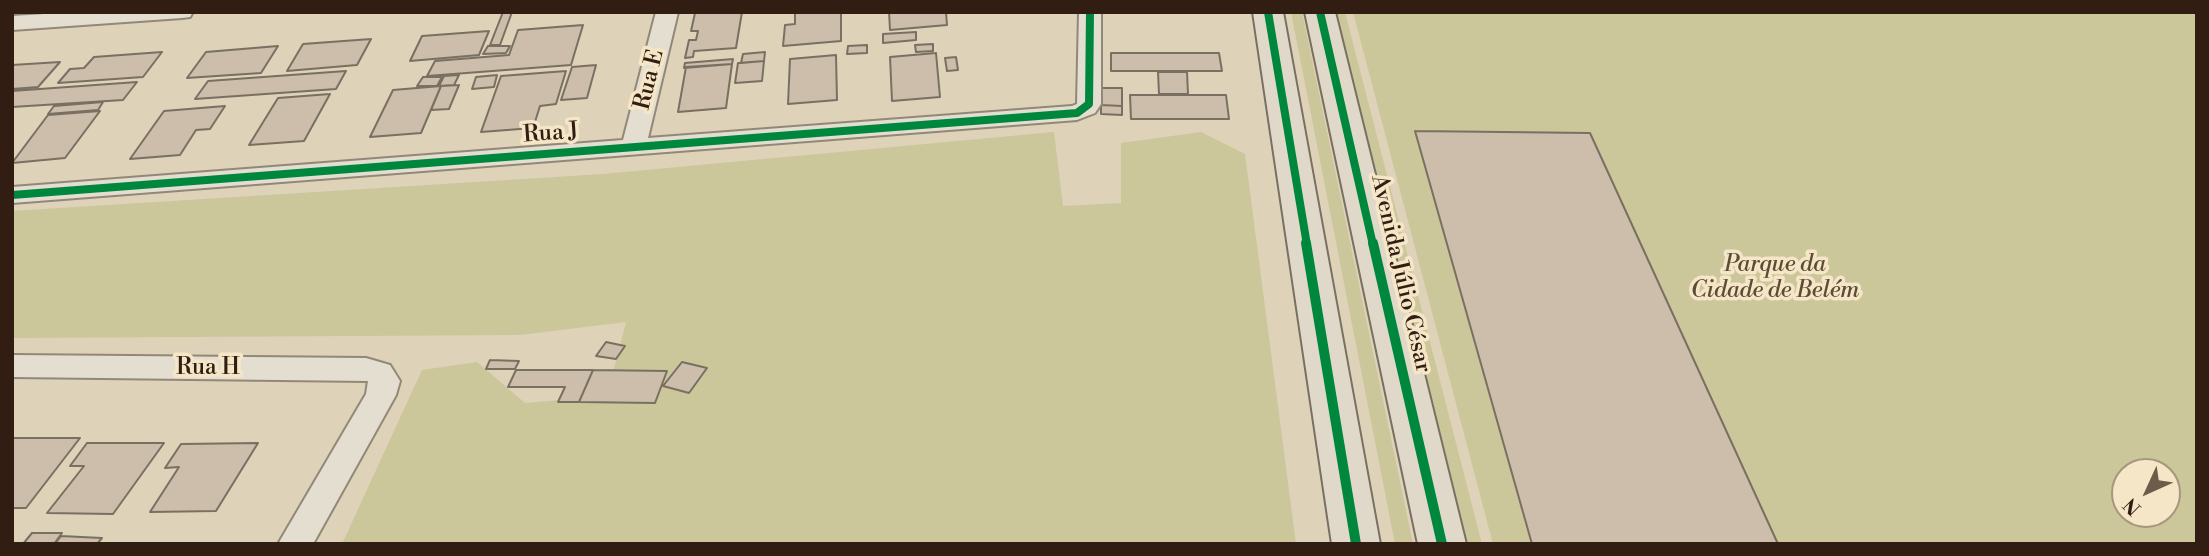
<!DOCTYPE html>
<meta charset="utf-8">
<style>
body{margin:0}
#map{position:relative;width:2209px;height:556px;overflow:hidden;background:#ded2b8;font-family:"Libre Bodoni",serif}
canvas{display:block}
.frame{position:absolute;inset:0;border:14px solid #311d11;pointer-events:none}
.north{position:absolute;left:2111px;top:458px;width:70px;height:70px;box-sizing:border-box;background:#f4e6c6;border:2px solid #a6967e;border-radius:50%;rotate:225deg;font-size:19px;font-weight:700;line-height:28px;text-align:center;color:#311d11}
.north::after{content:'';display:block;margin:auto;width:24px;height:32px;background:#6e5c4b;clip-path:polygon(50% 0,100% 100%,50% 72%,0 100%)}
</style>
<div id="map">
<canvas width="2209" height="556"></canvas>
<div class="frame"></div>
<div class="north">N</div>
</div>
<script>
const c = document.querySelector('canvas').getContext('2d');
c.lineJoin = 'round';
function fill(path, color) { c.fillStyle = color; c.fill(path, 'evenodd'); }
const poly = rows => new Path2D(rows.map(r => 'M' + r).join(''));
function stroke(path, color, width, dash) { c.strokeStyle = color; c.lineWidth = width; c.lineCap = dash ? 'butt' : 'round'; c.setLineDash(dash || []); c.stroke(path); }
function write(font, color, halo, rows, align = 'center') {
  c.font = font + ' "Libre Bodoni",serif'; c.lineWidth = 7; c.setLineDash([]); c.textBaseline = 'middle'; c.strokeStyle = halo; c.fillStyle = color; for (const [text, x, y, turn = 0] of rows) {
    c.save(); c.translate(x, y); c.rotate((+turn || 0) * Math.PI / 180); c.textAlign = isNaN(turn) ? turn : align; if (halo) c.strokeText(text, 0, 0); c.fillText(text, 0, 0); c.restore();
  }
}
const green = poly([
 [1291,12,1302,12,1413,544,1395,544],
 [1336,12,1345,12,1482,544,1468,544],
 [1353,12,2197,12,2197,544,1493,544],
 [2125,472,2167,472,2167,514,2125,514],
 [1054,132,1063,206,1121,203,1121,143,1201,132,1245,154,1296,544,342,544,422,370,477,362,525,403,607,396,626,322,520,335,12,338,12,211,603,174]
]);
const building = poly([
 [503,12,512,12,500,45,490,45,503,12],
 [742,12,736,48,694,51,693,57,685,58,689,40,696,40,698,31,691,31,695,13,742,12],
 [795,12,841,12,841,41,783,46,785,25,795,24,795,12],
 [889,12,946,12,947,25,890,30,889,12],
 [583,25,571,65,427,76,435,61,509,55,518,30,583,25],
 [489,31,479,55,410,61,422,36,489,31],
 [916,32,916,40,883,43,883,34,916,32],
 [371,39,357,65,287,71,303,44,371,39],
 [933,44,933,51,916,52,915,45,933,44],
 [867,45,867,53,847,54,848,46,867,45],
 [278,46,261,73,187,78,206,52,278,46],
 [488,46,510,46,506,53,483,54,488,46],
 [162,52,143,77,58,83,70,69,84,68,94,57,162,52],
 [765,52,764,61,741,63,743,54,765,52],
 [936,53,940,97,892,101,890,57,936,53],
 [1111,53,1219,53,1222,71,1111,71,1111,53],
 [836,55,837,100,788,104,790,59,836,55],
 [956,57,958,70,947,71,945,58,956,57],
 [733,59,732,64,684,68,685,63,733,59],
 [764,61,762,81,735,83,738,63,764,61],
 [60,62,38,87,12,89,12,65,60,62],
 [732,64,726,108,678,112,686,67,732,64],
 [596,65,587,98,561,100,572,67,596,65],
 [346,71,336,89,195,99,208,81,346,71],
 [566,71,556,104,540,106,533,128,481,132,501,76,566,71],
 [1158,72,1187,72,1188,94,1159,94,1158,72],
 [459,75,454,85,439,86,444,76,459,75],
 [497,75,494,87,472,89,476,77,497,75],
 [423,77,442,77,437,86,417,86,423,77],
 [137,82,123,100,12,107,12,91,137,82],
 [459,85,449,109,431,110,441,86,459,85],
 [441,86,421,133,370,137,393,90,441,86],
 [1102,88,1122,88,1122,106,1101,105,1102,88],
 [330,94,304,141,249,145,278,98,330,94],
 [1130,95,1226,95,1229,119,1131,119,1130,95],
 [103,102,98,110,48,114,54,106,103,102],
 [1101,105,1122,106,1122,115,1101,114,1101,105],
 [225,106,210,129,196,130,180,155,130,159,164,111,225,106],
 [100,111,65,158,12,163,48,115,100,111],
 [1415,131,1590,133,1778,544,1532,544,1415,131],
 [606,342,625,346,616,359,596,356,606,342],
 [490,360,519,361,515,369,486,369,490,360],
 [682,362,707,368,689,393,663,386,682,362],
 [516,370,593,370,579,402,558,402,565,387,508,387,516,370],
 [593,370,667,371,655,403,579,402,593,370],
 [12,438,80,438,26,508,12,508,12,438],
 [87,443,164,443,113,514,47,513,84,466,70,466,87,443],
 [258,443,216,511,150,512,179,467,165,468,181,444,258,443],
 [32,533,62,533,54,544,23,544,32,533],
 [61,536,102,538,97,544,55,544,61,536]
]);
const minor = poly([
 [77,12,193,12,190,17,182,18,12,30,12,16,77,12],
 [656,12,678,12,648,138,1072,106,1077,104,1079,12,1101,12,1101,104,1095,113,1077,120,12,203,12,187,623,140,656,12],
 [12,355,366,358,390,365,400,381,396,395,313,544,278,544,366,394,368,381,12,377,12,355]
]);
const primary = poly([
 [1253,12,1283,12,1380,544,1332,544,1253,12],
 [1305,12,1335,12,1466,544,1418,544,1305,12]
]);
const cyclewayFar1 = poly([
 [1268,12,1307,245],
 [1320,12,1373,245],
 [12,195,1077,113,1089,104,1090,12]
]);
const cycleway = poly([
 [1306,243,1356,544],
 [1373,243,1442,544]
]);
const streetNames = [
 ["Rua E",650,80,-76],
 ["Rua J",551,134,-4],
 ["Avenida Júlio César",1400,274,77],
 ["Rua H",208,368]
];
const parkNames = [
 ["Parque da",1775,265],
 ["Cidade de Belém",1775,291]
];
fill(green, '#ccc69b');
fill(building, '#cdbdab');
stroke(building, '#797062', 2);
stroke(minor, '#928878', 4);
stroke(primary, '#797062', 4);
fill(minor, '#e4ded1');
fill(primary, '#e0d9c9');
stroke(cyclewayFar1, '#00873e', 8);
stroke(cycleway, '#00873e', 10);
write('23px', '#311d11', '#f4e6c6', streetNames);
write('italic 23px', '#5b4d34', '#f4e6c6', parkNames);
</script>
